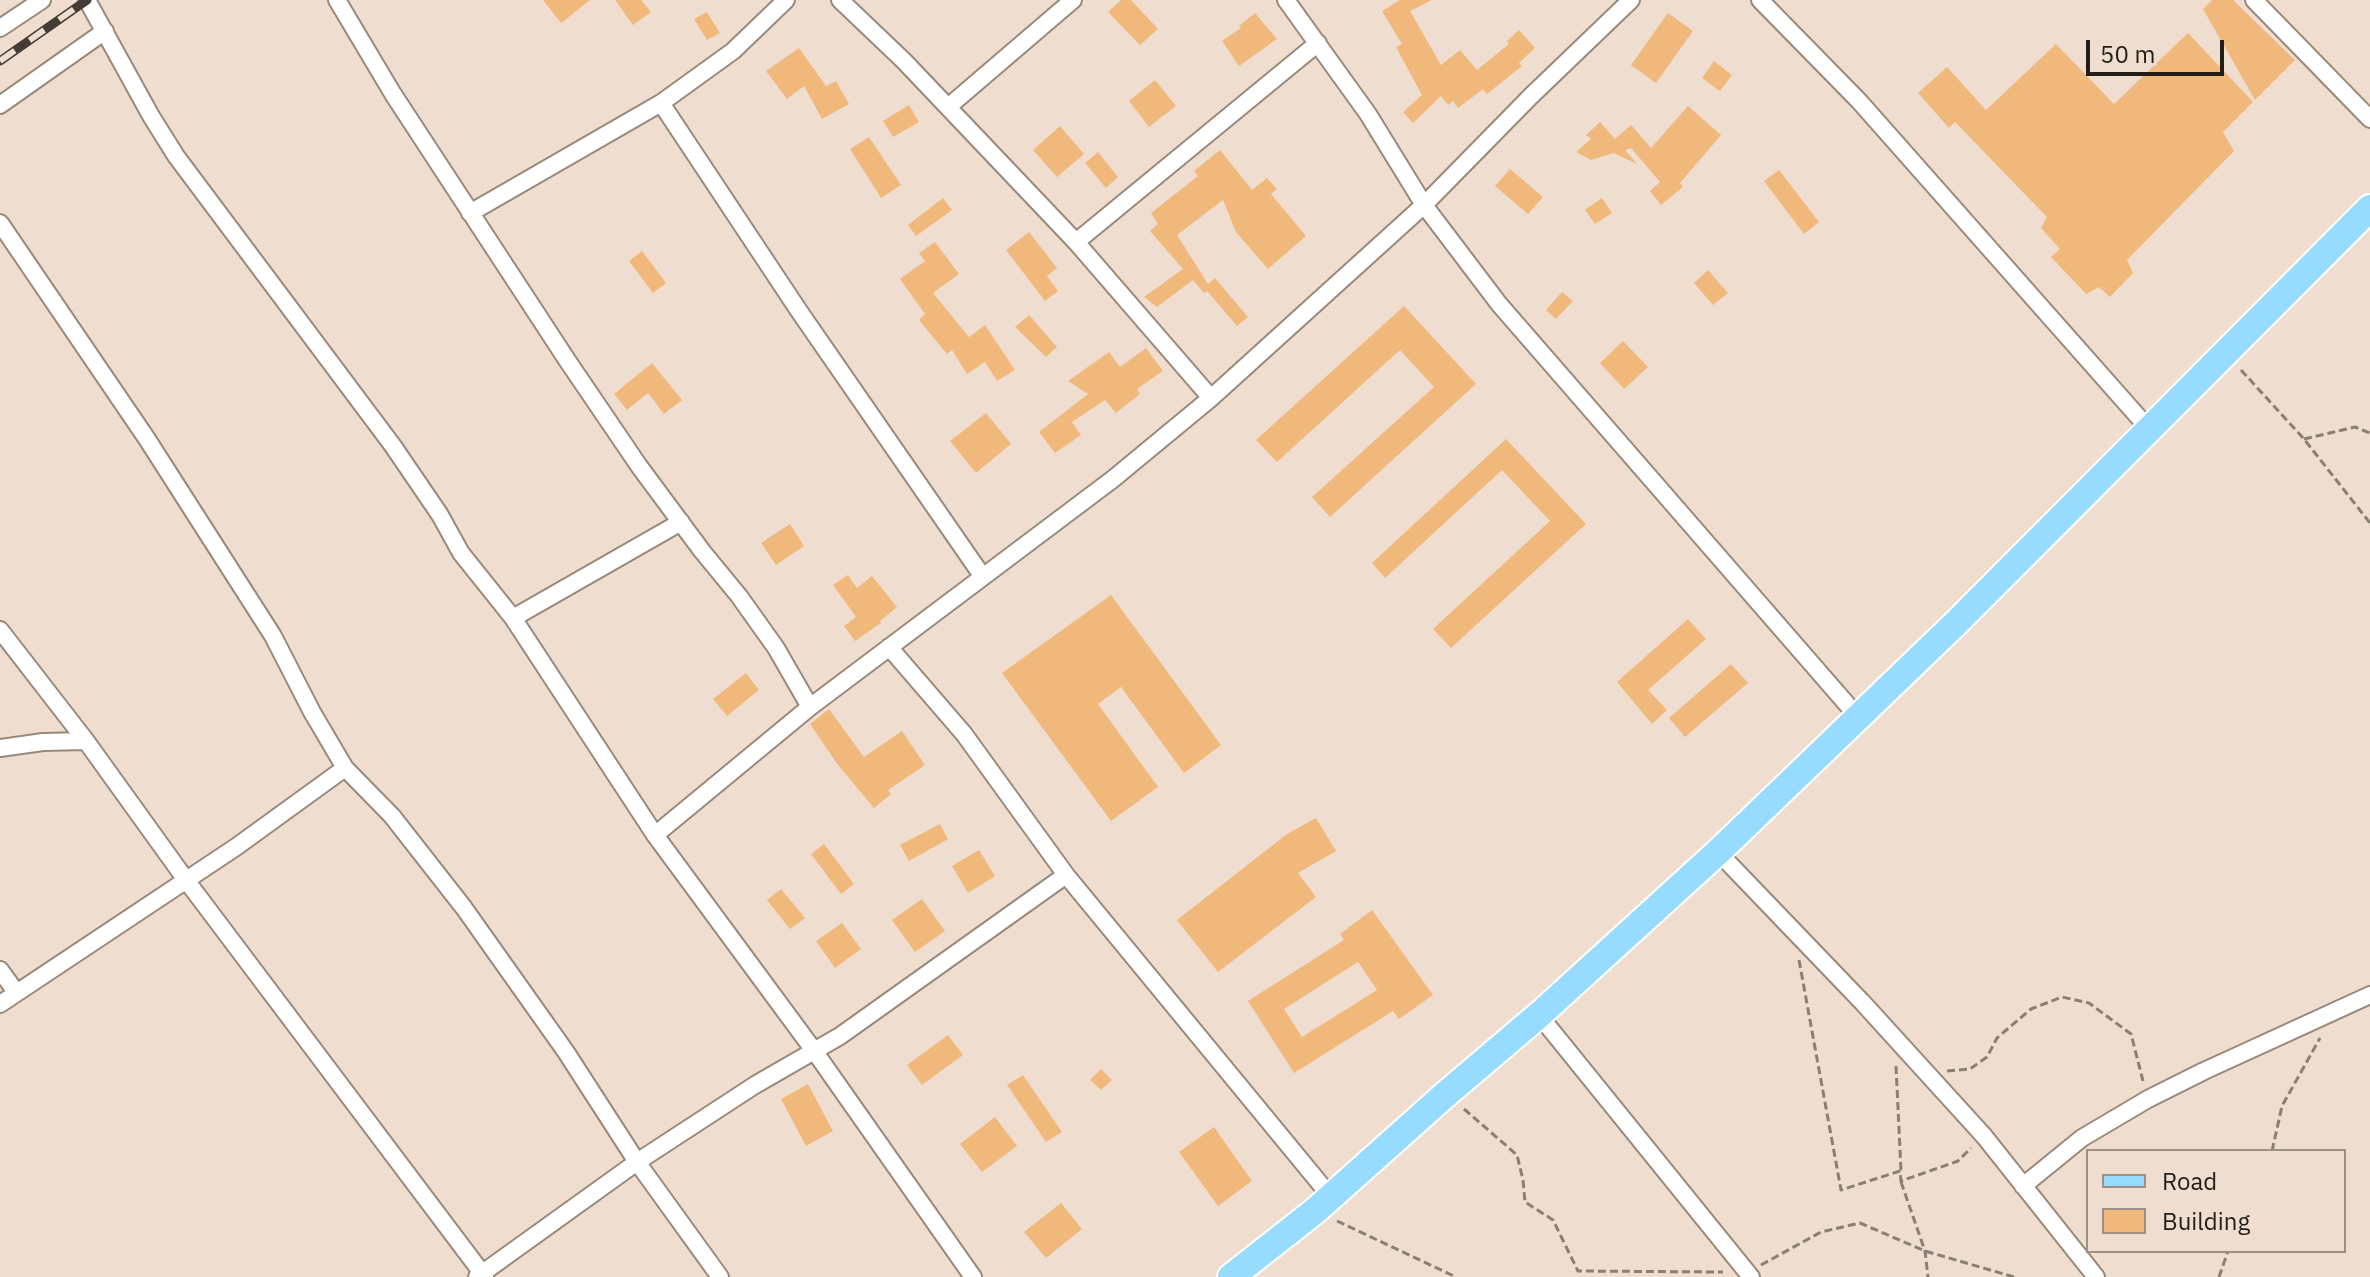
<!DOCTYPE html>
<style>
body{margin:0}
#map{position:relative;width:2370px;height:1277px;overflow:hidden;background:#efdecf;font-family:"IBM Plex Sans",sans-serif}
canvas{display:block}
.legend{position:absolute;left:2086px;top:1149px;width:260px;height:104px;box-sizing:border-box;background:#efdecf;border:2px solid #9d9185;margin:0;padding:10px 14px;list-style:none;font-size:24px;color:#221d17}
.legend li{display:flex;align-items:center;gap:16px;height:40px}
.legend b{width:40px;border:2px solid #9d9185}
.scale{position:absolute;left:2086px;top:40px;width:138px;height:36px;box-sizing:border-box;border:4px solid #221d17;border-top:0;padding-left:10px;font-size:24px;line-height:28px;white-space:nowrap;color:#221d17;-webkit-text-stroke:6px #efdecf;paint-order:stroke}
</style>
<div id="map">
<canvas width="2370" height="1277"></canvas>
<ul class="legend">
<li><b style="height:10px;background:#97dbfe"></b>Road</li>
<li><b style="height:22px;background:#f1b87c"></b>Building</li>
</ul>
<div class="scale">50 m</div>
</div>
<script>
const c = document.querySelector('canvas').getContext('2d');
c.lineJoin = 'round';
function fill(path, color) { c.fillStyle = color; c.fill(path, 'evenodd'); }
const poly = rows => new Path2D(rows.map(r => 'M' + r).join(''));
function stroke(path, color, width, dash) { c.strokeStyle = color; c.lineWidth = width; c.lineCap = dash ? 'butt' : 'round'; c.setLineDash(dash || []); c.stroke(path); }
const building = poly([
 [543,0,590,0,561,23],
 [615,0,641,0,651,12,633,25],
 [1121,0,1131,0,1158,29,1140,45,1108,12],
 [1400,0,1432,0,1410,11,1441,65,1460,50,1477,70,1509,44,1507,41,1519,30,1535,48,1519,63,1522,66,1487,94,1483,89,1458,108,1453,101,1448,105,1441,96,1413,123,1403,112,1422,95,1396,47,1402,44,1382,11],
 [2212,0,2233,0,2295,60,2255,100,2203,9],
 [707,12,720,33,707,40,694,19],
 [1255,13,1277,39,1239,66,1222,41,1241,28,1239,26],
 [1668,13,1693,31,1656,83,1631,65],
 [2188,33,2253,102,2223,132,2234,151,2127,260,2133,273,2110,297,2099,287,2086,294,2051,257,2060,249,2041,228,2047,217,1955,122,1949,128,1918,93,1947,67,1986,110,2056,44,2114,104],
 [799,48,826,86,836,81,849,104,822,119,804,86,787,99,766,71],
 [1714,61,1732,75,1720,91,1702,78],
 [1155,80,1176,106,1149,127,1129,101],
 [909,105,919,122,893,137,883,121],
 [1688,106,1721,135,1680,183,1683,187,1661,205,1650,191,1660,182,1631,148,1625,150,1637,164,1613,153,1591,160,1576,152,1591,139,1586,135,1600,122,1615,139,1631,125,1651,148],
 [1060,126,1084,154,1057,177,1033,150],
 [869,137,901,185,881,198,850,149],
 [1220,150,1252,190,1267,178,1277,189,1271,194,1306,236,1268,269,1236,232,1223,200,1177,235,1208,284,1215,278,1248,317,1237,326,1207,291,1204,293,1193,280,1157,307,1144,297,1183,269,1150,231,1158,224,1151,213,1198,176,1194,171],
 [1098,152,1118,177,1106,188,1085,163],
 [1510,169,1543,197,1528,214,1495,186],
 [1779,170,1819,222,1804,234,1764,181],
 [943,198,952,210,916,236,908,225],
 [1602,198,1612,213,1595,224,1585,210],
 [1029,232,1057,268,1047,276,1058,291,1045,301,1006,250],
 [935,242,959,274,933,293,969,337,985,325,1015,370,997,381,985,362,967,374,952,350,947,354,919,320,925,314,900,279,925,261,919,253],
 [642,251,666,283,653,293,629,261],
 [1708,270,1728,293,1713,305,1694,283],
 [1562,292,1573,301,1556,319,1546,310],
 [1404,306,1476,384,1330,517,1312,497,1434,387,1400,350,1277,462,1256,440],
 [1029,315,1057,347,1046,357,1015,327],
 [1623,341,1648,367,1624,389,1600,363],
 [1146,348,1163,371,1137,389,1140,394,1116,413,1105,400,1072,422,1081,435,1055,453,1039,432,1088,394,1068,381,1109,352,1120,367],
 [652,363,682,400,664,414,648,393,627,410,614,394],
 [986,413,1011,444,976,473,950,441],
 [1506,439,1586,524,1451,648,1433,629,1550,521,1502,470,1385,578,1372,563],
 [790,524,804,546,776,565,761,543],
 [848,575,857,588,872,576,897,607,880,621,881,623,855,641,844,626,856,617,833,585],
 [1111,595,1221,745,1184,773,1121,687,1098,704,1158,787,1111,821,1002,673],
 [1688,619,1706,639,1648,690,1667,710,1652,724,1617,682],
 [1731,664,1748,683,1685,737,1669,718],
 [746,673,759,690,727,716,713,699],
 [829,709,864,757,902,731,925,765,888,790,891,794,874,808,838,765,810,724],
 [1316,818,1336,851,1298,873,1316,897,1218,972,1177,920,1287,834],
 [940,824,948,839,909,861,900,845],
 [824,844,854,884,841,894,811,854],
 [979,850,995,876,968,893,952,866],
 [781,889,805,918,790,929,767,900],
 [922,899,945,931,915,952,892,920],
 [1372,910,1433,995,1399,1019,1393,1011,1294,1073,1248,1001,1344,940,1340,934],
 [1358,962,1377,990,1302,1037,1284,1009],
 [842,923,861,949,835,968,816,941],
 [948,1035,963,1055,922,1085,907,1065],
 [1101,1069,1112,1080,1101,1090,1090,1080],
 [1023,1075,1062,1132,1046,1142,1007,1085],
 [808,1084,833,1131,806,1146,781,1099],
 [995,1117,1017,1146,982,1172,960,1144],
 [1214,1127,1252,1181,1218,1206,1179,1152],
 [1061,1203,1082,1229,1046,1258,1024,1232]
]);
const path = poly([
 [2241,370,2304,439,2370,523],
 [2304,439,2355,427,2370,433],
 [1799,960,1841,1190,1900,1171,1901,1181,1958,1161,1971,1148],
 [1896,1066,1901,1171],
 [1947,1071,1970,1069,1987,1057,1997,1038,2031,1009,2062,997,2089,1003,2131,1034,2143,1081],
 [1464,1109,1517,1155,1523,1180,1525,1202,1553,1220,1578,1271,1723,1272],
 [2272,1151,2282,1106,2320,1038],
 [1901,1182,1925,1251,1928,1277],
 [1337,1221,1456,1277],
 [1761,1265,1821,1232,1860,1223,1925,1251,2014,1277],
 [2219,1277,2228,1251]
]);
const minor = poly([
 [87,0,151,116,176,156,393,446,440,515,461,553,513,618,655,835,815,1052,973,1277],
 [337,0,393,94,567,360,639,466,702,551,739,596,776,648,810,707],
 [840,0,904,61,1076,242,1211,398],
 [1286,0,1368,114,1424,205,1499,304,1858,717],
 [1760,0,1859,101,2149,429],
 [2254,0,2370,119],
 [0,28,42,0],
 [661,103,799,311,983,577],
 [0,105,105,31],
 [948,107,1073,0],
 [470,213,661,103,733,51,786,0],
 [0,223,147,439,273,636,312,712,345,768,392,816,464,908,566,1052,637,1162,720,1277],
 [1076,242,1318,43],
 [513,618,681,522],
 [0,630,86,741,186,880,485,1277],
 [889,647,964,734,1066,875,1331,1197],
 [0,748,43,742,86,741],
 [655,835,810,707,1113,479,1211,398,1424,205,1531,96,1631,0],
 [1718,852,1863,1003,1984,1136,2096,1277],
 [0,970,16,992],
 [0,1004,236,847,345,768],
 [1539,1015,1751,1277],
 [2023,1186,2082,1138,2148,1099,2204,1071,2370,995],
 [477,1277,637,1162,755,1085,840,1036,1066,875]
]);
const primary = poly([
 [1231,1277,1315,1211,1446,1094,1539,1015,1718,852,1955,624,2370,208]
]);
const rail = poly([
 [0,61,87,0]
]);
fill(building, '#f1b87c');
stroke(minor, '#98897b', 20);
stroke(primary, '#fff', 30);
stroke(path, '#8a7f74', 3, [8, 4]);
stroke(minor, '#fff', 16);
stroke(primary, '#97dbfe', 26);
stroke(rail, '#443d36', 9);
stroke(rail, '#efdecf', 6, [18]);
</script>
